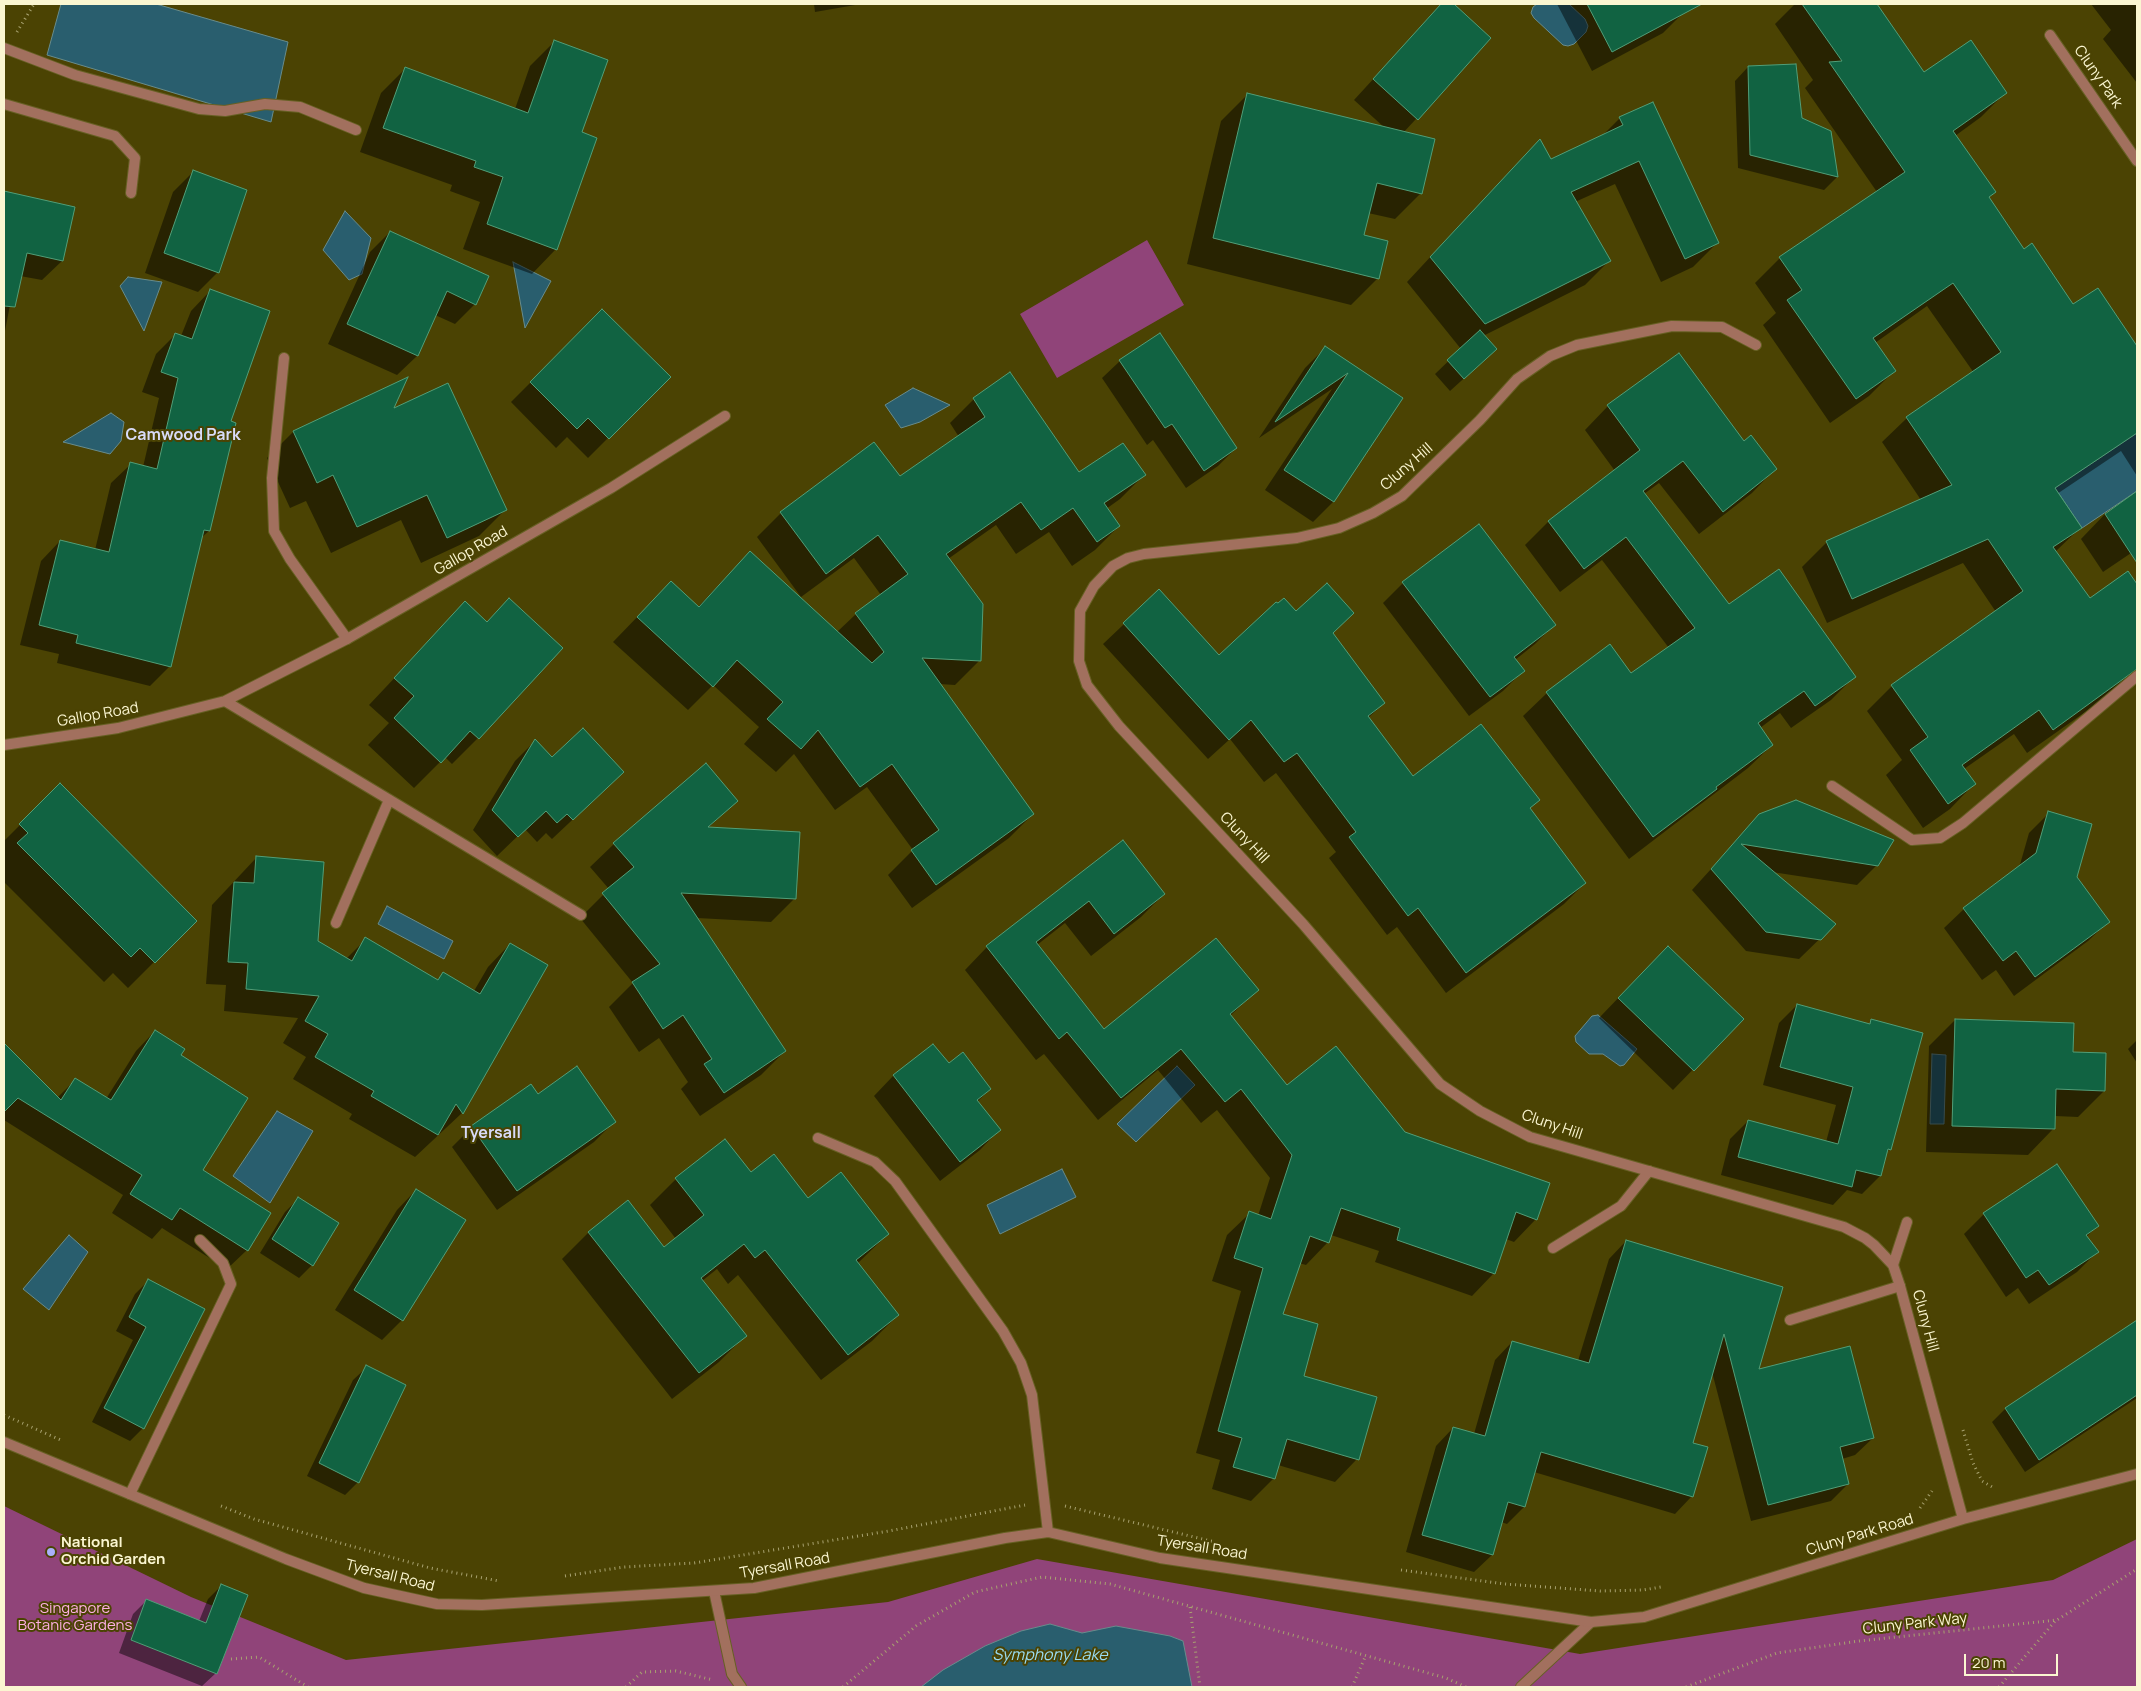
<!DOCTYPE html>
<style>
body{margin:0}
#map{position:relative;width:2141px;height:1691px;overflow:hidden;background:#4b4303;font-family:Manrope,sans-serif}
canvas{display:block}
.frame{position:absolute;inset:0;border:5px solid #fbf6d1;pointer-events:none}
.scale{position:absolute;left:1964px;top:1654px;width:94px;height:22px;box-sizing:border-box;border:2px solid #fbf6d1;border-top:0;padding-left:6px;font-size:15px;line-height:18px;white-space:nowrap;color:#fbf6d1;-webkit-text-stroke:4px #4b4303;paint-order:stroke}
</style>
<div id="map">
<canvas width="2141" height="1691"></canvas>
<div class="frame"></div>
<div class="scale">20 m</div>
</div>
<script>
const c = document.querySelector('canvas').getContext('2d');
c.lineJoin = 'round';
function fill(path, color) { c.fillStyle = color; c.fill(path, 'evenodd'); }
const poly = rows => new Path2D(rows.map(r => 'M' + r).join(''));
function stroke(path, color, width, dash) { c.strokeStyle = color; c.lineWidth = width; c.lineCap = dash ? 'butt' : 'round'; c.setLineDash(dash || []); c.stroke(path); }
function write(font, color, halo, rows, align = 'center') {
  c.font = font + ' Manrope,sans-serif'; c.lineWidth = 4; c.setLineDash([]); c.textBaseline = 'middle'; c.strokeStyle = halo; c.fillStyle = color; for (const [text, x, y, turn = 0] of rows) {
    c.save(); c.translate(x, y); c.rotate((+turn || 0) * Math.PI / 180); c.textAlign = isNaN(turn) ? turn : align; if (halo) c.strokeText(text, 0, 0); c.fillText(text, 0, 0); c.restore();
  }
}
const green = poly([
 [1147,240,1184,305,1057,378,1020,314],
 [4,1506,191,1597,346,1660,888,1602,1037,1559,1580,1654,2053,1580,2137,1539,2137,1687,4,1687]
]);
const water = poly([
 [61,4,156,4,288,42,271,122,47,55,61,4],
 [1537,4,1569,4,1585,19,1588,26,1586,32,1574,44,1568,46,1563,45,1534,18,1531,13,1533,7,1537,4],
 [345,211,371,238,362,274,349,280,323,250,345,211],
 [513,262,551,281,525,328,513,262],
 [128,277,162,282,144,331,120,286,128,277],
 [913,388,950,405,920,422,901,428,885,405,913,388],
 [111,413,124,422,121,441,110,454,63,442,111,413],
 [2137,433,2137,491,2082,528,2055,488,2137,433],
 [387,906,453,941,444,959,378,924,387,906],
 [1598,1015,1637,1049,1624,1065,1620,1066,1603,1054,1589,1054,1576,1042,1575,1036,1592,1016,1598,1015],
 [1932,1054,1946,1055,1944,1124,1930,1124,1932,1054],
 [1177,1066,1195,1085,1136,1142,1117,1124,1177,1066],
 [277,1111,313,1131,270,1203,233,1176,277,1111],
 [1062,1169,1076,1197,1000,1234,987,1205,1062,1169],
 [69,1235,88,1252,49,1310,23,1289,69,1235],
 [1050,1624,1082,1633,1116,1626,1170,1636,1183,1641,1192,1687,921,1687,943,1670,985,1646,1021,1631,1050,1624]
]);
const shadow = poly([
 [814,4,861,4,815,12],
 [1442,4,1452,4,1490,39,1403,133,1421,193,1395,219,1368,213,1363,236,1377,279,1351,305,1187,264,1221,121,1247,95,1385,128,1354,100],
 [1557,4,1678,4,1683,13,1663,33,1592,71],
 [1795,4,1876,4,1924,73,2005,93,1981,117,1955,136,1994,192,1988,198,2024,250,2073,306,2097,289,2137,349,2137,476,2121,451,2057,494,2080,528,2055,552,2089,600,2127,573,2137,586,2137,671,2125,684,2027,753,2014,734,1964,769,1974,784,1950,809,1923,828,1886,775,1902,760,1867,711,1892,686,1996,612,1963,563,1827,623,1802,567,1827,542,1921,500,1882,442,1907,418,1974,373,1927,306,1875,343,1894,371,1869,396,1830,423,1763,325,1776,313,1755,283,1780,258,1877,192,1805,88,1813,80,1775,24],
 [2091,4,2137,4,2137,83,2103,39,2111,30],
 [554,42,580,133,556,249,532,274,463,249,480,202,450,191,452,185,360,152,381,93,405,69,515,109,530,66],
 [1748,67,1801,119,1830,132,1837,177,1824,190,1738,168,1735,81],
 [1652,103,1717,243,1693,267,1661,282,1615,184,1575,202,1609,261,1585,285,1483,336,1482,362,1450,391,1435,374,1461,349,1407,282,1516,165,1551,160,1601,137,1620,118],
 [193,172,218,272,198,292,145,273,173,192],
 [4,192,74,208,62,261,42,280,20,276,10,305,4,336],
 [390,232,475,304,455,324,435,315,417,356,397,375,328,344,370,252],
 [210,291,229,422,209,531,201,538,170,666,150,686,57,663,59,654,20,645,41,561,60,541,95,550,111,483,131,464,143,467,159,398,142,392,156,354,176,334,181,336,191,311],
 [602,311,669,377,588,458,567,437,556,448,511,402],
 [1325,348,1401,398,1333,502,1313,522,1265,490,1332,389,1259,438,1305,368],
 [1120,361,1236,448,1218,466,1186,488,1153,440,1147,445,1102,378],
 [1010,374,1079,474,1144,475,1120,499,1106,509,1119,526,1095,550,1072,566,1049,532,1016,554,996,525,948,559,979,661,955,685,939,684,1033,814,1009,838,912,908,888,875,913,850,867,787,835,810,794,754,776,772,744,744,759,727,713,685,688,710,613,642,671,582,698,607,750,552,837,632,856,614,881,595,854,558,801,597,757,537,781,513,900,478,959,437,950,423,974,399],
 [1608,406,1744,443,1775,469,1752,493,1699,534,1659,483,1644,494,1729,606,1854,677,1831,700,1791,728,1780,713,1760,728,1772,745,1748,768,1629,859,1523,716,1547,693,1610,646,1631,675,1669,648,1602,560,1560,592,1525,545,1548,522,1615,471,1585,430],
 [392,410,506,509,479,536,421,563,401,520,331,553,306,501,290,508,267,458,293,432],
 [2137,493,2137,549,2103,572,2081,539,2105,514],
 [1403,583,1555,624,1535,644,1515,660,1523,671,1503,691,1469,716,1383,603],
 [1159,591,1219,657,1296,613,1332,634,1384,703,1368,718,1413,777,1538,800,1529,809,1585,883,1564,904,1446,993,1397,927,1387,935,1329,858,1336,852,1276,773,1264,782,1230,739,1208,759,1103,644],
 [509,599,478,738,452,764,445,757,414,788,368,745,389,723,369,705,465,603,486,623],
 [535,741,552,759,603,791,552,839,546,833,537,842,525,829,497,856,473,830,515,761],
 [60,785,195,921,128,988,113,973,104,982,4,882,4,841],
 [736,801,708,828,795,898,771,922,697,918,785,1051,761,1075,700,1116,681,1089,688,1082,659,1038,639,1052,609,1007,633,983,580,918,609,889,590,867,614,844],
 [2049,813,2076,878,2108,922,2088,941,2014,996,1996,970,1982,980,1944,928,1964,909,2019,868,2029,833],
 [1760,815,1877,865,1857,885,1772,872,1835,924,1799,959,1746,951,1692,890],
 [1123,842,1164,894,1141,917,1091,956,1065,923,1037,945,1104,1031,1257,990,1230,1016,1287,1086,1404,1133,1536,1219,1514,1242,1506,1239,1494,1273,1472,1296,1375,1262,1379,1251,1331,1235,1328,1242,1306,1265,1299,1263,1282,1315,1302,1377,1357,1459,1335,1482,1278,1465,1274,1478,1251,1501,1212,1489,1220,1460,1196,1453,1241,1291,1212,1281,1227,1235,1250,1213,1258,1216,1270,1178,1217,1110,1201,1123,1158,1070,1098,1120,1044,1054,1036,1060,965,970,987,947],
 [257,857,317,942,346,959,366,939,436,981,443,974,474,991,488,967,510,944,547,966,462,1113,415,1157,349,1119,352,1114,293,1079,306,1057,283,1043,298,1018,224,1011,226,985,206,984,212,905],
 [1648,967,1742,1019,1673,1090,1599,1018],
 [1797,1005,1868,1025,1872,1021,1890,1149,1885,1154,1880,1176,1862,1194,1847,1190,1833,1205,1721,1175,1730,1139,1748,1121,1826,1142,1836,1105,1763,1085,1779,1023],
 [1955,1020,2072,1053,2104,1091,2078,1117,2055,1116,2054,1128,2028,1155,1926,1152,1929,1046],
 [155,1031,179,1055,201,1171,247,1250,227,1269,162,1228,152,1239,112,1213,123,1195,4,1120,4,1045,57,1098,75,1080,106,1099,136,1051],
 [2137,1040,2137,1063,2128,1049],
 [933,1045,949,1065,990,1089,977,1102,999,1130,980,1150,940,1181,874,1096,893,1076],
 [537,1095,614,1122,594,1142,497,1210,452,1147,472,1127],
 [725,1141,751,1174,888,1234,858,1263,898,1315,872,1341,821,1380,738,1275,728,1284,717,1269,702,1281,745,1336,719,1362,672,1399,562,1259,588,1233,628,1202,664,1248,676,1239,650,1205,676,1179],
 [416,1190,402,1320,382,1340,335,1310,397,1210],
 [298,1199,312,1265,299,1278,260,1253,285,1212],
 [1984,1214,2097,1226,2086,1237,2097,1252,2077,1272,2029,1304,2018,1288,2006,1297,1964,1234],
 [1626,1241,1781,1288,1757,1370,1873,1438,1855,1455,1842,1459,1848,1484,1831,1501,1751,1521,1712,1372,1692,1443,1692,1496,1675,1514,1534,1472,1524,1507,1507,1524,1501,1522,1492,1555,1474,1572,1406,1552,1436,1446,1453,1428,1474,1434,1495,1360,1512,1342,1578,1361,1609,1259],
 [148,1281,143,1428,130,1441,92,1422,133,1340,116,1331,135,1294],
 [2137,1322,2137,1398,2025,1472,1992,1422,2005,1409],
 [367,1367,358,1482,345,1495,307,1476,353,1380],
 [221,1586,216,1673,202,1686,119,1653,133,1614,146,1601,199,1621,208,1599]
]);
const building = poly([
 [1441,4,1454,4,1491,38,1418,120,1373,79,1441,4],
 [1587,4,1702,4,1612,52,1587,4],
 [1802,4,1877,4,1924,72,1971,40,2007,93,1953,131,1996,192,1989,197,2024,249,2032,243,2073,304,2098,288,2137,346,2137,433,2055,488,2082,528,2053,547,2090,598,2128,571,2137,584,2137,669,2053,730,2039,710,1962,765,1976,784,1948,804,1910,750,1928,737,1891,685,2023,591,1988,539,1852,599,1826,541,1952,485,1906,417,2001,352,1953,283,1873,338,1896,371,1856,399,1787,300,1802,290,1779,257,1905,172,1829,62,1842,61,1802,4],
 [554,40,608,60,582,132,597,138,557,250,487,224,503,177,474,167,476,161,383,128,405,67,528,113,554,40],
 [1796,64,1802,118,1831,131,1838,177,1750,155,1748,66,1796,64],
 [1247,93,1435,139,1422,194,1377,183,1364,235,1388,241,1379,279,1213,238,1247,93],
 [1653,102,1719,243,1685,259,1639,161,1571,192,1611,261,1485,324,1430,257,1540,139,1551,159,1623,125,1619,117,1653,102],
 [193,170,247,190,219,273,164,253,193,170],
 [4,191,75,207,63,261,27,253,15,307,4,306,4,191],
 [390,231,489,276,476,305,447,291,418,356,347,324,390,231],
 [210,289,270,311,231,421,236,423,210,531,204,530,171,667,76,643,78,635,39,625,60,540,109,552,130,462,157,469,178,378,161,372,175,333,192,339,210,289],
 [602,309,671,377,609,439,588,418,577,429,530,382,602,309],
 [1480,330,1497,349,1464,379,1447,360,1480,330],
 [1160,333,1237,448,1204,471,1172,424,1165,428,1119,360,1160,333],
 [1325,346,1403,398,1334,502,1284,470,1348,373,1275,422,1325,346],
 [1679,353,1744,441,1751,435,1777,469,1723,512,1683,461,1643,491,1729,604,1779,569,1856,677,1815,706,1804,691,1758,723,1773,745,1716,787,1717,789,1653,837,1546,692,1610,644,1631,673,1695,628,1626,537,1584,569,1548,521,1640,450,1607,405,1679,353],
 [1010,372,1079,472,1123,443,1146,475,1104,503,1120,526,1097,542,1073,508,1041,530,1021,502,946,554,983,604,981,661,922,658,1034,814,936,885,911,850,939,830,892,764,860,787,818,730,801,749,767,719,783,702,737,660,713,687,637,617,671,581,699,607,750,551,872,663,884,652,855,613,908,574,878,535,826,574,780,512,874,442,900,476,985,417,973,398,1010,372],
 [408,377,394,408,448,383,507,510,447,538,427,495,357,527,333,475,317,483,293,431,408,377],
 [2137,491,2137,563,2105,514,2137,491],
 [1479,524,1556,625,1514,657,1525,671,1490,697,1402,582,1479,524],
 [1327,583,1354,613,1333,633,1385,703,1368,716,1413,776,1481,724,1540,800,1530,808,1586,883,1466,973,1418,908,1408,916,1349,837,1356,832,1297,753,1284,762,1251,720,1229,740,1123,623,1159,589,1219,655,1276,602,1278,603,1284,598,1296,611,1327,583],
 [509,598,563,648,479,739,470,731,441,763,394,718,414,696,394,678,465,601,487,622,509,598],
 [583,728,624,772,573,820,567,814,557,823,546,811,518,837,492,810,535,739,552,757,583,728],
 [706,763,738,801,708,827,800,832,796,899,681,893,786,1051,724,1093,704,1064,712,1059,683,1015,663,1029,632,982,660,964,602,893,634,867,613,843,706,763],
 [60,783,197,921,155,963,140,948,131,957,17,843,28,833,19,824,60,783],
 [1796,800,1894,840,1878,866,1741,844,1836,924,1821,940,1766,932,1711,869,1759,814,1796,800],
 [2048,811,2092,824,2077,877,2110,922,2035,977,2016,951,2003,961,1963,908,2036,853,2048,811],
 [1123,840,1165,894,1114,934,1089,901,1036,942,1104,1029,1216,938,1259,990,1230,1014,1287,1085,1336,1046,1405,1132,1550,1183,1537,1220,1516,1212,1495,1274,1397,1240,1400,1228,1341,1208,1329,1243,1310,1236,1283,1314,1318,1324,1304,1376,1377,1397,1359,1460,1287,1439,1275,1479,1233,1467,1242,1438,1218,1431,1263,1268,1234,1258,1249,1211,1271,1219,1292,1155,1241,1089,1225,1102,1181,1049,1121,1098,1067,1032,1059,1039,986,946,1123,840],
 [256,856,324,862,318,941,352,961,365,937,438,980,443,972,480,994,510,943,548,965,463,1114,456,1104,438,1135,371,1096,374,1091,315,1057,328,1034,305,1021,319,996,246,989,248,963,228,962,234,882,254,883,256,856],
 [1668,946,1744,1019,1694,1071,1618,998,1668,946],
 [1797,1004,1870,1024,1871,1019,1923,1033,1891,1150,1888,1149,1881,1176,1856,1170,1852,1187,1738,1157,1748,1120,1838,1144,1853,1087,1780,1067,1797,1004],
 [1955,1019,2074,1023,2073,1052,2106,1053,2105,1091,2056,1089,2055,1129,1952,1126,1955,1019],
 [155,1030,185,1049,181,1055,248,1098,203,1170,271,1213,248,1251,180,1208,172,1220,130,1194,142,1175,18,1098,4,1112,4,1043,61,1100,75,1078,111,1100,155,1030],
 [933,1044,949,1063,963,1052,991,1089,977,1100,1001,1130,960,1162,893,1075,933,1044],
 [577,1066,616,1122,517,1191,471,1126,531,1084,538,1094,577,1066],
 [725,1139,751,1172,774,1154,808,1198,841,1172,889,1234,856,1260,899,1315,848,1355,765,1250,755,1258,744,1244,701,1278,747,1336,699,1373,588,1232,628,1200,664,1247,704,1215,675,1178,725,1139],
 [2057,1164,2099,1226,2086,1235,2099,1252,2049,1285,2038,1270,2026,1278,1983,1213,2057,1164],
 [416,1189,466,1220,403,1321,354,1290,416,1189],
 [298,1197,339,1223,313,1266,272,1239,298,1197],
 [1626,1240,1783,1287,1759,1369,1850,1346,1874,1438,1840,1447,1849,1484,1768,1505,1724,1334,1693,1443,1708,1447,1693,1497,1541,1452,1525,1507,1508,1502,1493,1555,1422,1535,1453,1427,1485,1436,1512,1341,1589,1363,1626,1240],
 [148,1279,205,1309,144,1429,104,1408,146,1327,129,1317,148,1279],
 [2137,1320,2137,1395,2039,1460,2005,1408,2137,1320],
 [366,1365,406,1385,359,1483,319,1463,366,1365],
 [221,1584,248,1595,217,1674,131,1640,146,1599,206,1623,221,1584]
]);
const path = poly([
 [17,32,34,4],
 [4,1415,63,1441],
 [1963,1430,1973,1463,1982,1481,1994,1488],
 [221,1506,254,1519,430,1568,499,1581],
 [1065,1506,1215,1542],
 [1920,1508,1932,1491],
 [1401,1570,1505,1584,1600,1591,1643,1590,1661,1587],
 [565,1576,624,1567,694,1563,889,1531,1025,1505],
 [1190,1607,1200,1687],
 [231,1659,259,1657,308,1687],
 [626,1687,642,1672,676,1671,713,1680],
 [843,1687,916,1626,975,1592,1042,1577,1110,1584,1446,1678,1466,1687],
 [1352,1687,1366,1655],
 [1686,1687,1777,1653,1859,1641,2057,1620,2137,1569],
 [1999,1687,2056,1620]
]);
const service = poly([
 [4,48,75,75,199,109,225,111,265,104,300,107,356,130],
 [4,104,115,136,135,158,131,193],
 [284,358,272,478,274,531,290,559,347,639],
 [1832,786,1912,840,1940,838,1963,823,2137,676],
 [336,923,389,800],
 [1553,1248,1621,1206,1649,1171],
 [1893,1265,1907,1222],
 [1790,1320,1900,1286],
 [130,1494,231,1284,223,1263,200,1240],
 [714,1591,732,1674,741,1687],
 [1521,1687,1591,1622]
]);
const minor = poly([
 [2050,35,2137,161],
 [1756,345,1722,327,1672,326,1577,345,1550,356,1517,379,1480,420,1402,496,1373,513,1339,528,1297,538,1144,554,1128,558,1113,566,1094,586,1080,611,1079,661,1087,685,1119,726,1303,924,1440,1084,1480,1111,1530,1137,1844,1227,1865,1238,1874,1245,1893,1265,1900,1286,1963,1519],
 [225,701,581,915],
 [4,745,118,728,225,701,347,639,611,488,725,416],
 [818,1138,875,1162,895,1181,1003,1331,1021,1363,1032,1395,1048,1532],
 [4,1442,286,1559,364,1588,437,1604,482,1605,754,1588,1005,1538,1048,1532,1160,1558,1591,1622,1644,1617,1963,1519,2137,1474]
]);
const markers = [
 [51,1552,5,"#aab0fb"]
];
const streetNames = [
 ["Cluny Park",2098,77,55],
 ["Cluny Hill",1407,467,-41],
 ["Gallop Road",471,551,-30],
 ["Gallop Road",98,715,-10],
 ["Cluny Hill",1244,838,47],
 ["Cluny Hill",1552,1125,19],
 ["Cluny Hill",1925,1321,75],
 ["Cluny Park Road",1860,1535,-17],
 ["Tyersall Road",1202,1548,9],
 ["Tyersall Road",785,1566,-10],
 ["Tyersall Road",390,1576,14],
 ["Cluny Park Way",1915,1624,-6]
];
const poiNames = [
 ["National",61,1543],
 ["Orchid Garden",61,1560]
];
const parkNames = [
 ["Singapore",75,1609],
 ["Botanic Gardens",75,1626]
];
const neighbourhoodNames = [
 ["Camwood Park",183,436],
 ["Tyersall",491,1134]
];
const waterNames = [
 ["Symphony Lake",1050,1656]
];
fill(green, '#904479');
fill(water, '#295e6e');
stroke(water, '#688c8c', 1);
fill(shadow, '#0007');
fill(building, '#116342');
stroke(building, '#519e78', 1);
stroke(service, '#676024', 12);
stroke(minor, '#676024', 12);
stroke(path, '#a8a270', 3, [1, 4]);
stroke(service, '#a2705e', 10);
stroke(minor, '#a2705e', 10);
for (const [x, y, r, color] of markers) { const dot = new Path2D(); dot.arc(x, y, r, 0, 2 * Math.PI); c.fillStyle = color; c.fill(dot); stroke(dot, '#4b4303', 2); }
write('15px', '#fbf6d1', '#4b4303', streetNames);
write('bold 15px', '#fbf6d1', '#4b4303', poiNames, 'left');
write('15px', '#fdafe2', '#4b4303', parkNames);
write('bold 16px', '#d8dbf8', '#4b4303', neighbourhoodNames);
write('italic 16px', '#99dcf2', '#4b4303', waterNames);
</script>
